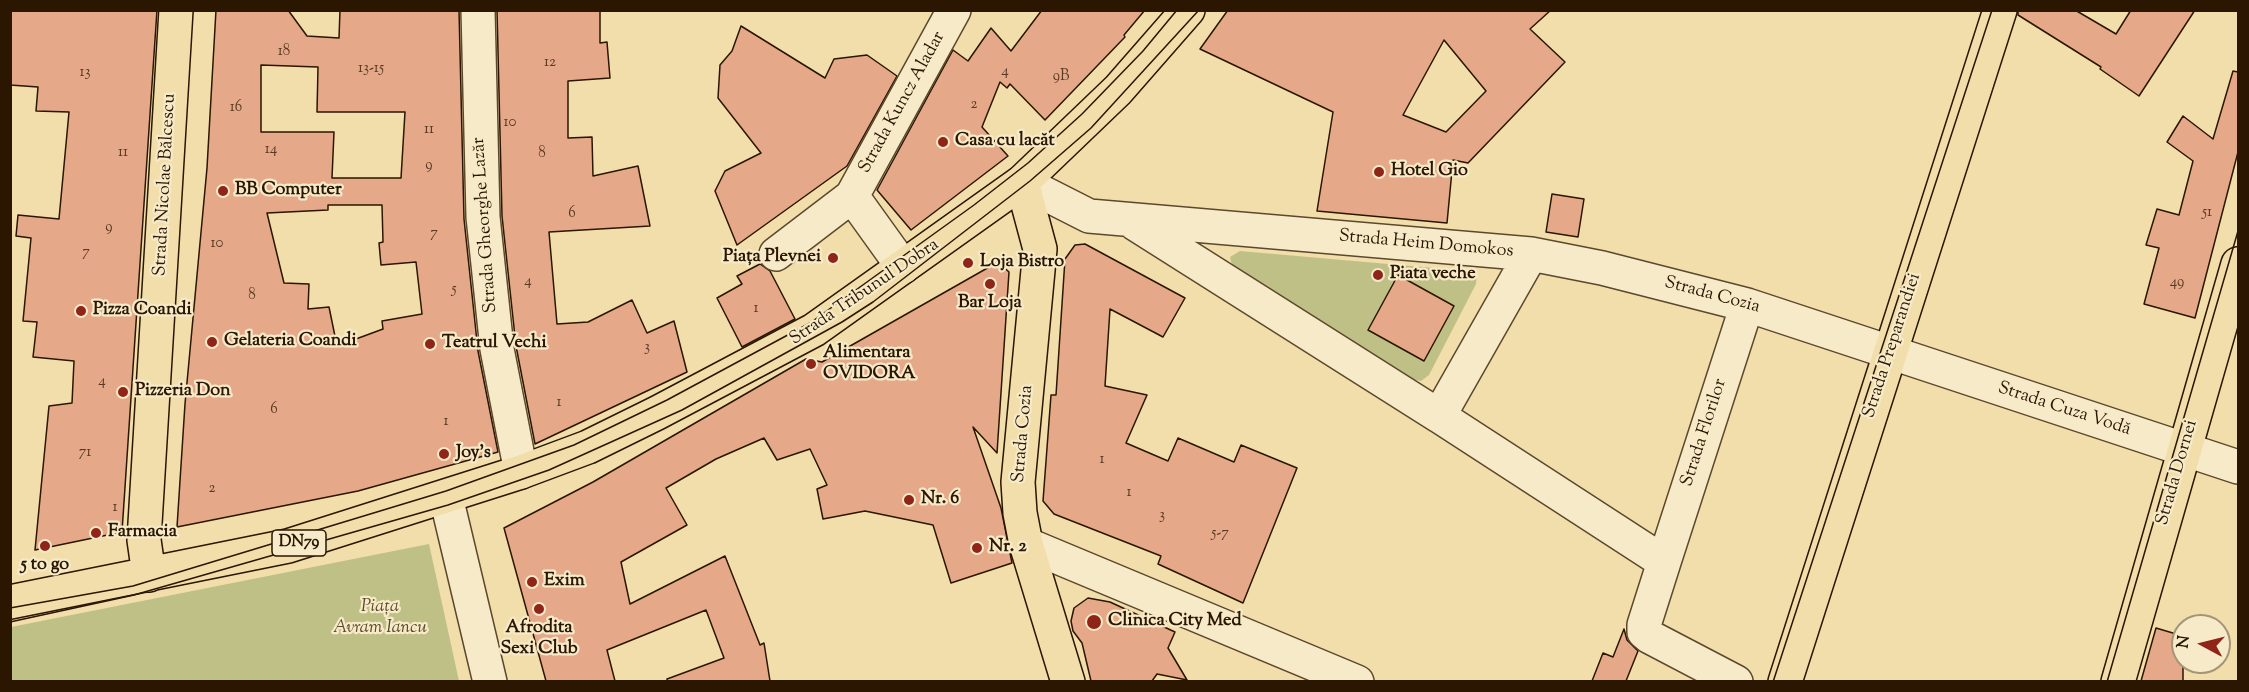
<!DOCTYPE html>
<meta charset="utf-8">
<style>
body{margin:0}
#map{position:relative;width:2249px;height:692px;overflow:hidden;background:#f1deab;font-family:"Sorts Mill Goudy",serif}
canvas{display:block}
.frame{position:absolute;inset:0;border:12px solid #2a1601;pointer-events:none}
.north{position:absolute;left:2171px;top:614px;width:60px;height:60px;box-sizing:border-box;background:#f6eac8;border:2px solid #a49578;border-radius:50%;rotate:277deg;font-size:16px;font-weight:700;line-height:24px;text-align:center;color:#2a1601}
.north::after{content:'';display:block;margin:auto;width:21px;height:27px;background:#8f2418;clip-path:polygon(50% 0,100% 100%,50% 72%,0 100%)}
</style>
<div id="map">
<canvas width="2249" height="692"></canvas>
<div class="frame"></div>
<div class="north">N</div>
</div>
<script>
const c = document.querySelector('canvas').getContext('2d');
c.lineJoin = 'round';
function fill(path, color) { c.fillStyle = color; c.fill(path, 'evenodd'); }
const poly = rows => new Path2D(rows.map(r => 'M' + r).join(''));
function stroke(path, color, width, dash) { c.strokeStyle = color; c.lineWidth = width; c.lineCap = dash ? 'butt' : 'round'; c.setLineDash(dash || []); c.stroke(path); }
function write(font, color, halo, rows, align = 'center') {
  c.font = font + ' "Sorts Mill Goudy",serif'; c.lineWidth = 4.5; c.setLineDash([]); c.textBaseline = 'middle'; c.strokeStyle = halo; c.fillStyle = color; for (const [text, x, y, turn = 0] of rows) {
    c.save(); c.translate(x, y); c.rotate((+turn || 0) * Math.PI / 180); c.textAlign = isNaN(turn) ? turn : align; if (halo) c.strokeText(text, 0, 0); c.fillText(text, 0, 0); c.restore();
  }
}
const green = poly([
 [1240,251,1468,271,1477,276,1476,284,1429,375,1421,381,1411,379,1233,269,1230,257],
 [429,544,459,681,11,681,11,627]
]);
const building = poly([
 [10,10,157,10,122,532,35,550,49,406,72,403,74,361,33,357,37,322,23,321,31,238,16,236,18,215,59,219,69,112,36,111,38,87,10,85,10,10],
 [216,10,288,10,307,36,339,38,340,10,459,10,464,219,478,351,498,452,358,491,177,527,185,404,207,168,216,10],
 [261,65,318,67,317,112,405,112,401,178,332,178,334,132,261,132,261,65],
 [328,205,382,205,383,242,379,243,381,265,416,262,422,314,382,321,383,329,337,346,329,307,308,309,309,284,284,283,267,213,328,210,328,205],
 [497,10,600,10,600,43,607,42,610,78,568,81,568,138,592,137,593,176,638,166,650,226,549,232,557,324,588,322,632,300,647,333,674,321,687,372,535,444,516,346,502,216,497,10],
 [1042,10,1145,10,1124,35,1125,37,1045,120,1010,84,1007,88,1000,82,982,127,1008,156,911,230,877,190,953,50,968,61,991,28,1011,51,1042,10],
 [1228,10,1551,10,1530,29,1565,62,1468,163,1453,160,1447,223,1317,211,1333,112,1200,49,1228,10],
 [1444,40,1486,91,1446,132,1403,115,1444,40],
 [2018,10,2075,10,2116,34,2131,10,2195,10,2139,96,2100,69,2101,67,2018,15,2018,10],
 [741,26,825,78,834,59,867,55,897,76,847,166,737,245,715,191,725,171,761,153,718,98,720,65,732,51,741,26],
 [2233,71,2238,72,2238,152,2195,318,2144,304,2159,248,2146,245,2157,209,2179,215,2193,161,2167,142,2183,116,2213,139,2233,71],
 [1552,194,1584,199,1578,237,1546,232,1552,194],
 [1085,244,1185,298,1163,337,1110,309,1105,386,1147,395,1126,443,1168,461,1178,438,1234,462,1241,445,1297,468,1243,603,1158,564,1161,556,1054,514,1043,501,1051,395,1056,395,1065,259,1075,245,1085,244],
 [998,262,1009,272,997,453,973,427,1001,508,1012,563,951,583,933,525,865,511,823,519,817,489,827,485,810,449,777,460,764,438,716,459,666,488,687,525,621,562,630,604,725,556,760,645,764,643,770,681,667,681,667,679,724,658,706,610,607,650,615,681,546,681,504,528,593,482,806,359,822,362,998,262],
 [760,264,770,271,795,319,742,347,717,298,742,284,737,276,760,264],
 [1398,275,1454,306,1424,361,1368,330,1398,275],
 [1088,598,1110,602,1175,632,1168,648,1187,680,1157,674,1152,681,1091,681,1082,643,1073,631,1071,621,1074,608,1088,598],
 [2156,628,2183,636,2183,681,2141,681,2156,628],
 [1624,629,1627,640,1638,651,1626,681,1592,681,1603,653,1613,657,1624,629]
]);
const minor = poly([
 [478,10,483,217,497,349,521,472],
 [1022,182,1089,216,1531,254,1602,268,1747,305,2238,467],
 [852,196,903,267],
 [1134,223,1439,416,1531,254],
 [776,254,852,196,954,10],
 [1439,416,1664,562,1747,305],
 [446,497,490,682],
 [1026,544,1357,682],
 [1664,562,1644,625,1644,632,1650,637,1736,682]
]);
const major = poly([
 [1022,182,1040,249,1018,482,1020,513,1026,544,1068,682],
 [149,575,144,540,176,10],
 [10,602,288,546,521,472,588,447,657,413,814,330,1022,182,1118,90,1188,10],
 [1785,682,2000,10],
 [2118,682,2238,264]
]);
const tram = poly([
 [10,608,133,586,446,491,574,445,667,400,810,323,974,205,1028,163,1082,114,1143,51,1177,10],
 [10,622,134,595,448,505,549,470,682,410,842,322,873,302,1030,181,1091,128,1199,10],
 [1773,682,1992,10],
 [2107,682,2238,231]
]);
const markers = [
 [943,142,6,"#8f2418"],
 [1379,172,6,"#8f2418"],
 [223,191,6,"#8f2418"],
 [833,258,6,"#8f2418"],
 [968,263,6,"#8f2418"],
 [1378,275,6,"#8f2418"],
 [990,284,6,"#8f2418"],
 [81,311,6,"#8f2418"],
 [212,342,6,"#8f2418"],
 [430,344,6,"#8f2418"],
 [811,364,6,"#8f2418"],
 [123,392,6,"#8f2418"],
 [444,454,6,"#8f2418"],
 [909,500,6,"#8f2418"],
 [96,533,6,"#8f2418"],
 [45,546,6,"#8f2418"],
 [977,548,6,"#8f2418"],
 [532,582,6,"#8f2418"],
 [539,609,6,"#8f2418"],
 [1094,622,8,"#8f2418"]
];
const numberNames = [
 ["18",284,52],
 ["12",550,63],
 ["13-15",371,69],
 ["4",1005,72],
 ["13",85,73],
 ["9B",1061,77],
 ["2",974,105],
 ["16",236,108],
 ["10",510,123],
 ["11",429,130],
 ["14",271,150],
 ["11",123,153],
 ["8",542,154],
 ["9",429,166],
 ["51",2207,213],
 ["6",572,214],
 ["9",109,228],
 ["7",434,234],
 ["10",217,244],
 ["7",86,253],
 ["4",528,282],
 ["49",2177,283],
 ["5",454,290],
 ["8",252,296],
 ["1",756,309],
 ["3",647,348],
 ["4",102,382],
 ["1",559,403],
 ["6",274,410],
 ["1",446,422],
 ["71",85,453],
 ["1",1102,460],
 ["2",212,489],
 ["1",1129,493],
 ["1",115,508],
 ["3",1162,516],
 ["5-7",1220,534]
];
const shields = [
 [299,543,54]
];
const shieldNames = [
 ["DN79",299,543]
];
const streetNames = [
 ["Strada Kuncz Aladar",903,103,-61],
 ["Strada Nicolae Bălcescu",166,185,-87],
 ["Strada Gheorghe Lazăr",486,225,-94],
 ["Strada Heim Domokos",1426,245,5],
 ["Strada Tribunul Dobra",865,293,-34],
 ["Strada Cozia",1712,296,15],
 ["Strada Preparandiei",1893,346,-72],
 ["Strada Cuza Vodă",2064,410,18],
 ["Strada Florilor",1705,433,-72],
 ["Strada Cozia",1024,434,-85],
 ["Strada Dornei",2178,473,-74]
];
const poiNames = [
 ["Casa cu lacăt",955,142],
 ["Hotel Gio",1391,172],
 ["BB Computer",235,191],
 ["Piața Plevnei",821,258,"right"],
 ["Loja Bistro",980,263],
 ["Piata veche",1390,275],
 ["Bar Loja",990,304,"center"],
 ["Pizza Coandi",93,311],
 ["Gelateria Coandi",224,342],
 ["Teatrul Vechi",442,344],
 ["Alimentara",823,354],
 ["OVIDORA",823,375],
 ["Pizzeria Don",135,392],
 ["Joy's",456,454],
 ["Nr. 6",921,500],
 ["Farmacia",108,533],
 ["Nr. 2",989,548],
 ["5 to go",45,566,"center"],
 ["Exim",544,582],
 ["Clinica City Med",1108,622],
 ["Afrodita",539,629,"center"],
 ["Sexi Club",539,650,"center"]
];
const parkNames = [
 ["Piața",380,608],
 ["Avram Iancu",380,629]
];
fill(green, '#bfc085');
fill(building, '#e5a889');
stroke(building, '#2a1601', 1.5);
stroke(minor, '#5c482c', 36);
stroke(major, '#2a1601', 36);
stroke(minor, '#f6eac8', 33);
stroke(major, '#f1deab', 33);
stroke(tram, '#2a1601', 1.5);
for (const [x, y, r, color] of markers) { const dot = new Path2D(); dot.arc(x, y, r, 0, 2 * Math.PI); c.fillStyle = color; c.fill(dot); stroke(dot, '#f6eac8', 2); }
write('15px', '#593a23', null, numberNames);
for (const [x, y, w] of shields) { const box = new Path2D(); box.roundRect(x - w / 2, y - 13, w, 26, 4.5); c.fillStyle = '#f6eac8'; c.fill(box); stroke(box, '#2a1601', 1.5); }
write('bold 16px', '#2a1601', null, shieldNames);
write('18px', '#2a1601', '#f6eac8', streetNames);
write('bold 18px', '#2a1601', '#f6eac8', poiNames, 'left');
write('italic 18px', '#574929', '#f6eac8', parkNames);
</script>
